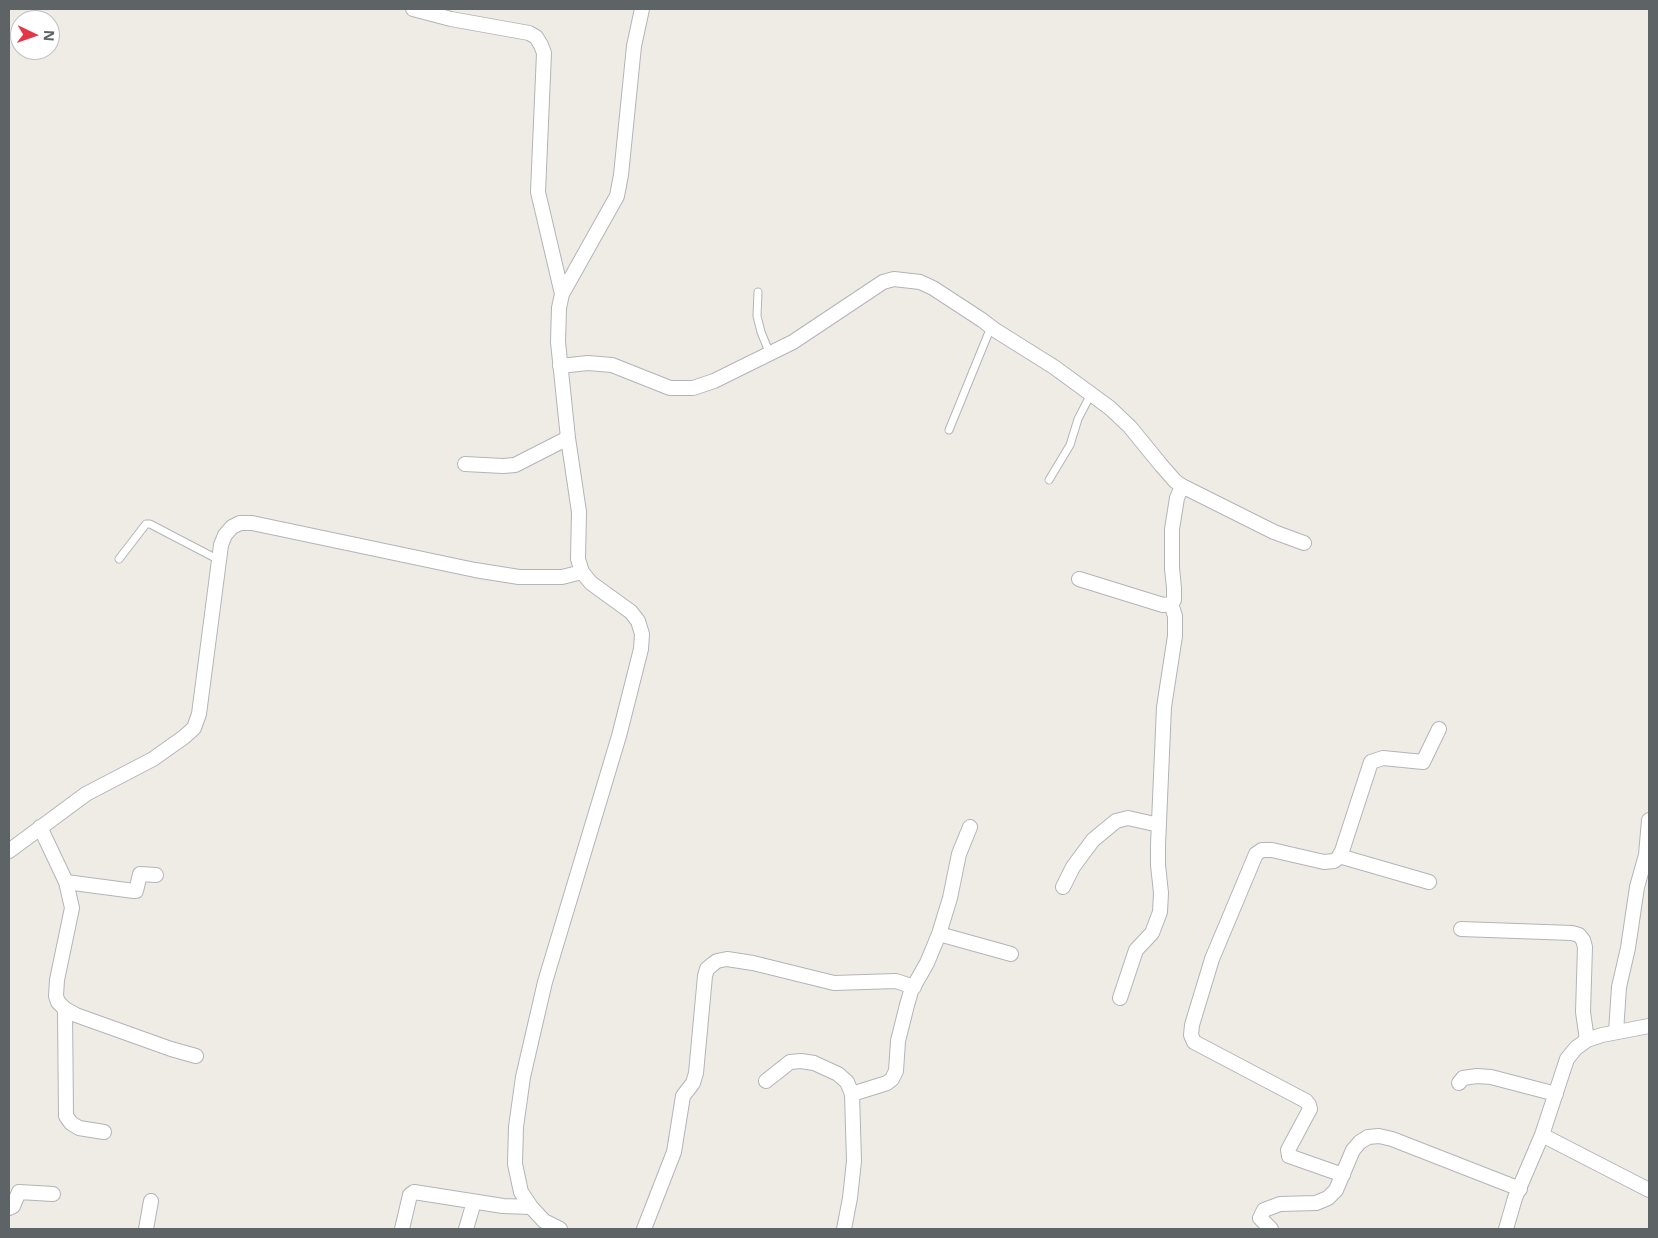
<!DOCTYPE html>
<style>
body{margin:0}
#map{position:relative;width:1658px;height:1238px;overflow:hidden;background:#efece6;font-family:"Open Sans",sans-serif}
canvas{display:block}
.frame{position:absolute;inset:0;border:10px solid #5e6366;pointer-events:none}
.north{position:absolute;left:10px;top:10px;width:50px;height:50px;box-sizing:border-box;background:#fff;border:1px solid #bfc1c2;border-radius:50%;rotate:93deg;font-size:14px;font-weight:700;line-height:20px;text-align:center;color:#5e6366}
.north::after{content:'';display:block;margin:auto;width:18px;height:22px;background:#e43745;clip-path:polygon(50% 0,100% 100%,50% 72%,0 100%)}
</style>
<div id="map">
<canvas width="1658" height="1238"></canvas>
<div class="frame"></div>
<div class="north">N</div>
</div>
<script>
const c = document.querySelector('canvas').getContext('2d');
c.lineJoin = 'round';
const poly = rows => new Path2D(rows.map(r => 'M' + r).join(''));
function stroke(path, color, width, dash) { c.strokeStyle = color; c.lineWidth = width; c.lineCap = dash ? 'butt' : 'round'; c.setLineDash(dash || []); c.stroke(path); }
const lane = poly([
 [758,292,757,316,761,332,770,354],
 [949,430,991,327],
 [1049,480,1070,445,1078,419,1091,394],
 [119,559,146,524,150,524,219,560]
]);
const street = poly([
 [413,9,451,19,529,33,536,37,541,45,544,53,538,192,562,294],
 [560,366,588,363,612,365,670,388,693,388,714,381,793,342,883,282,894,279,920,282,933,288,982,320,995,330,1054,367,1110,408,1130,427,1161,465,1175,481,1182,486,1274,532,1304,543],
 [465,464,503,466,515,465,568,438],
 [1079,579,1163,605,1171,604,1174,600,1174,588,1172,568,1172,529,1177,498,1182,486],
 [40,827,66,882,72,908,57,980,56,996,58,1002,65,1009,76,1015,171,1049,196,1056],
 [9,851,86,794,153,759,184,737,194,728,199,714,221,545,225,535,232,527,240,523,252,523,475,570,519,577,562,577,582,572],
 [1339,856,1429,882],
 [66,882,134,891,136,891,140,874,156,875],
 [1063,887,1073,867,1093,840,1116,821,1128,818,1159,825],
 [1461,929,1572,933,1579,935,1583,940,1585,947,1583,1012,1587,1040],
 [939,934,1011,954],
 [1120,998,1136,950,1152,933,1160,912,1161,893,1158,865,1158,845,1164,707,1175,636,1175,616,1171,604],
 [65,1009,66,1116,71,1123,79,1128,104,1132],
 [1616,1032,1619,987,1628,948,1637,887,1646,855,1649,820],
 [766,1081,790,1062,801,1061,814,1063,838,1074,847,1082,852,1094,854,1161,850,1198,844,1229],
 [1459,1083,1463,1078,1477,1076,1491,1077,1556,1094],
 [852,1094,887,1083,892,1079,896,1071,898,1041,907,1005,911,991,927,963,939,934,950,898,959,854,970,827],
 [1542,1135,1649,1190],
 [1343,1175,1289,1156,1288,1150,1310,1109,1309,1105,1306,1101,1194,1042,1191,1035,1192,1025,1212,959,1256,854,1262,850,1272,850,1324,862,1334,861,1338,858,1342,851,1371,762,1383,758,1423,762,1439,729],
 [9,1208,13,1206,19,1192,53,1194],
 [146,1229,151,1201],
 [402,1229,410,1195,414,1192,503,1206,531,1207],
 [466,1229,474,1202],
 [560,1229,544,1221,531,1207,521,1192,515,1164,516,1127,523,1077,545,982,619,736,641,649,642,634,638,621,631,612,591,583,582,572,578,559,579,512,568,438,558,342,559,308,562,294,617,196,621,175,634,46,642,9],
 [644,1229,674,1152,683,1096,693,1083,696,1073,705,976,707,969,713,964,717,961,727,959,753,963,834,983,896,981,914,987],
 [1271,1229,1260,1218,1264,1210,1280,1204,1316,1203,1328,1198,1336,1190,1353,1150,1360,1142,1368,1137,1379,1136,1392,1139,1520,1189],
 [1506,1229,1515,1198,1542,1135,1567,1059,1576,1048,1587,1040,1602,1035,1649,1026]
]);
stroke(lane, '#b1b5b8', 9);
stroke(street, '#b1b5b8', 16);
stroke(lane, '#fff', 7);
stroke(street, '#fff', 14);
</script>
